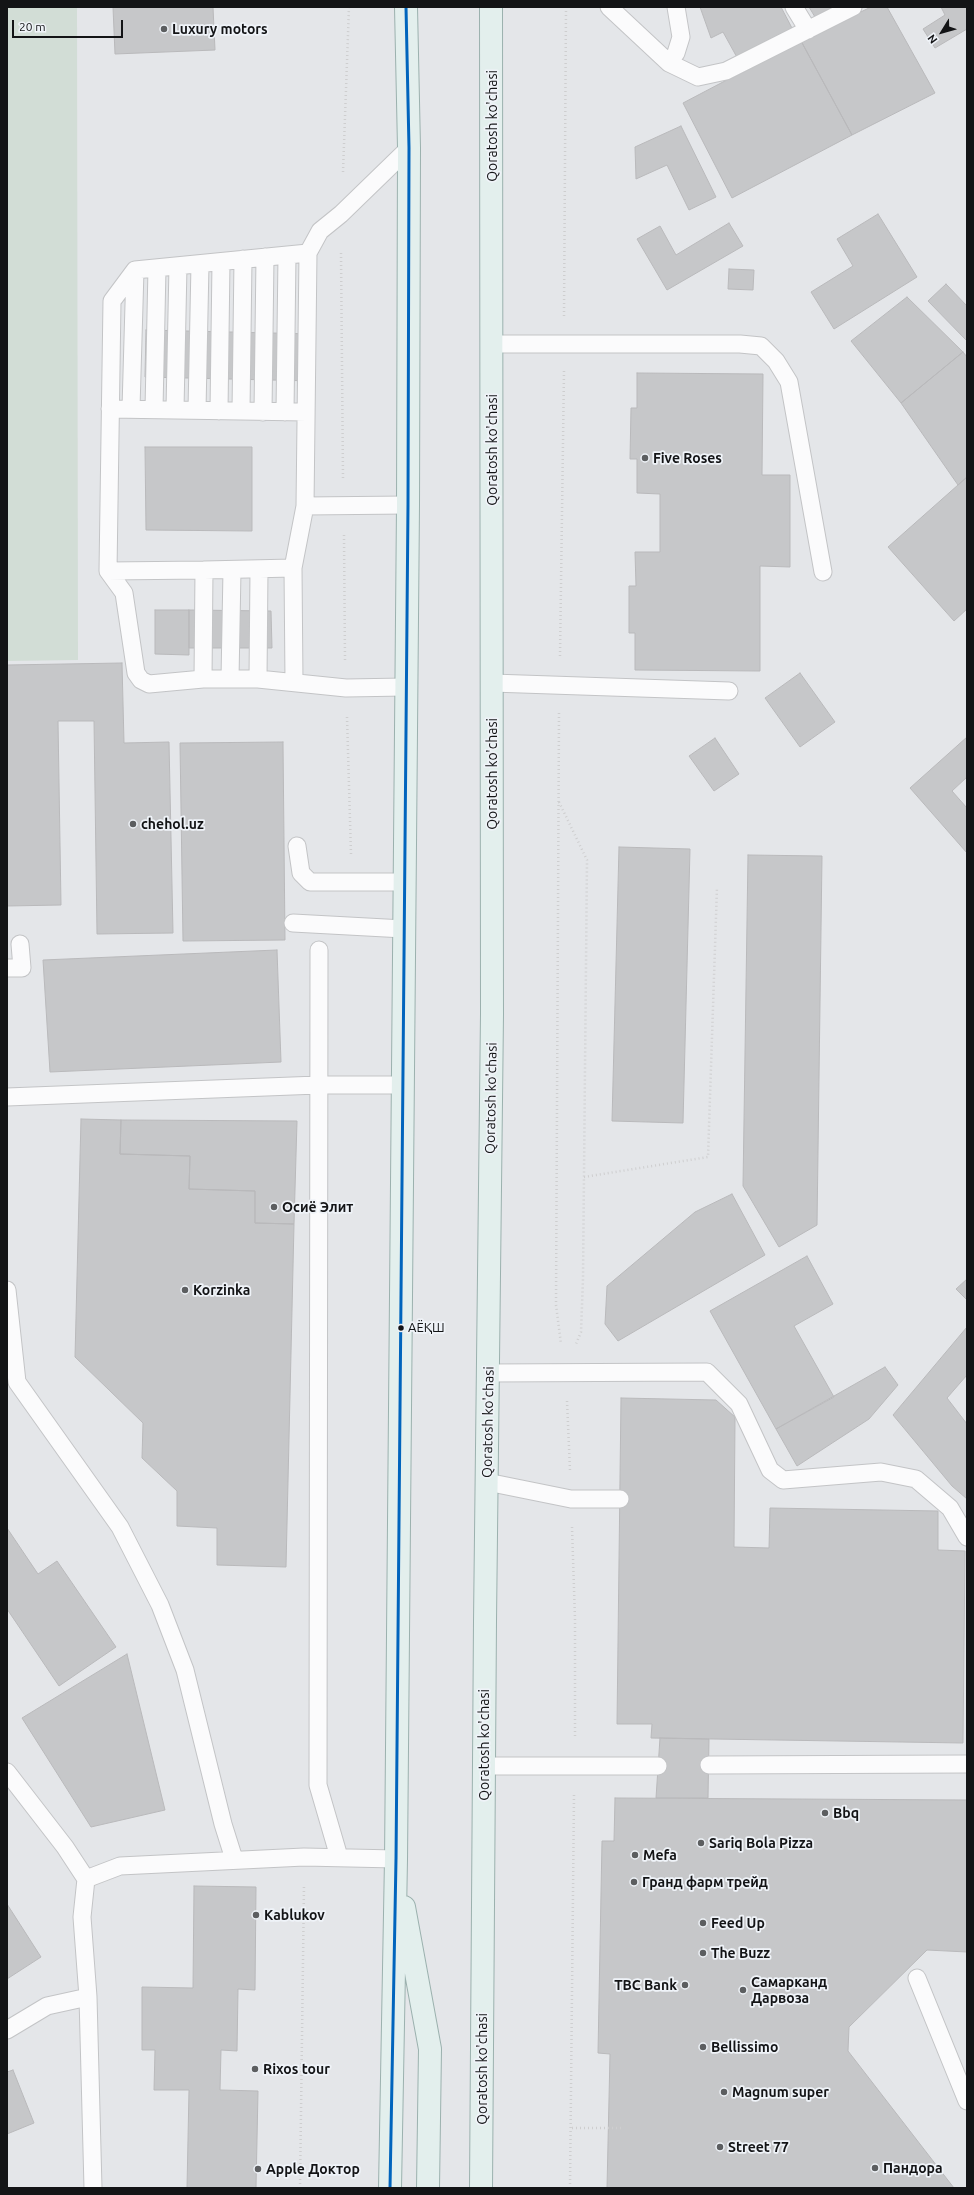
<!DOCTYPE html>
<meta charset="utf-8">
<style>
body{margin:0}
#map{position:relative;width:974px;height:2195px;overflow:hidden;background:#e4e6e9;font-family:Ubuntu,sans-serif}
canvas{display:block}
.frame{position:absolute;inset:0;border:8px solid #131416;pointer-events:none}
.north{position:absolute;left:922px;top:12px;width:40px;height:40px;-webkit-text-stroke:3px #eff3f8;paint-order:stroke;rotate:233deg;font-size:11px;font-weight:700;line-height:16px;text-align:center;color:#131416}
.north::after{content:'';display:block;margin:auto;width:14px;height:18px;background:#131416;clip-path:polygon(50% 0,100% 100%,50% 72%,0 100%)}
.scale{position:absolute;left:12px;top:20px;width:111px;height:18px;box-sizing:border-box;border:2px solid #131416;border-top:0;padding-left:5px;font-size:12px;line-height:14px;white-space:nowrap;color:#131416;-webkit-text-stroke:3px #eff3f8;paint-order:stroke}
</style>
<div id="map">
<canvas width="974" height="2195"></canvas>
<div class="frame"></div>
<div class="north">N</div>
<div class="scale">20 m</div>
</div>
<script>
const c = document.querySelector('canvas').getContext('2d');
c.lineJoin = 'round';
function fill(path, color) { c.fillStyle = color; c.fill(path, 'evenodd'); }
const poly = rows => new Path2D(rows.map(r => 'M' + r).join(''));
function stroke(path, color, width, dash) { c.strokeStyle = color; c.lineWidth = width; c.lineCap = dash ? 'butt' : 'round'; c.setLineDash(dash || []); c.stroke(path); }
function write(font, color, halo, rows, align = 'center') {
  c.font = font + ' Ubuntu,sans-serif'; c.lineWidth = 3.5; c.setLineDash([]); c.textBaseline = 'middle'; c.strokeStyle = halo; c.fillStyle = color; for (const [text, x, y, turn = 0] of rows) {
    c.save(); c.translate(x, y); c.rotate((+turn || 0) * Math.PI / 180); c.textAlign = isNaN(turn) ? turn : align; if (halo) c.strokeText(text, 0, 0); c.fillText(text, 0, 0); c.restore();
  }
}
const green = poly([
 [7,7,77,7,78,660,7,661]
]);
const building = poly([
 [113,7,213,7,215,50,115,54,113,7],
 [700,7,781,7,793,30,739,61,723,32,711,38,700,7],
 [809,7,834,7,815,17,809,7],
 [871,7,887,7,935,93,852,135,801,41,871,7],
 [941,7,967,7,967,29,935,48,923,29,945,15,941,7],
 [801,41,852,135,732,198,683,103,801,41],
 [681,126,716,197,689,210,667,165,636,179,635,147,681,126],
 [878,214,917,277,834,329,811,292,853,266,837,239,878,214],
 [729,223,743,246,667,290,637,239,660,226,676,255,729,223],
 [729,269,754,270,753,290,728,289,729,269],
 [946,284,967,306,967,341,928,301,946,284],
 [907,297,963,352,901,403,851,341,907,297],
 [146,330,314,334,313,381,145,377,146,330],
 [963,352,967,357,967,477,958,485,901,403,963,352],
 [637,373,763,374,762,475,790,475,790,567,760,566,760,671,635,670,635,633,629,633,629,586,636,586,635,552,660,552,660,494,637,493,637,459,630,459,631,408,637,408,637,373],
 [145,447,252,447,252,531,146,530,145,447],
 [967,477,967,609,954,621,888,547,967,477],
 [155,610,189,610,189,655,155,654,155,610],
 [189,610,271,611,272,648,189,648,189,610],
 [122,663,124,743,169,742,173,933,97,934,94,721,58,721,61,905,7,906,7,665,122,663],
 [800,673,835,722,800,747,765,698,800,673],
 [967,737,967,777,952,791,967,808,967,853,910,788,967,737],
 [715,738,739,774,714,791,689,756,715,738],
 [283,742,285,940,183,941,180,743,283,742],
 [619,847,690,849,683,1123,612,1121,619,847],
 [748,855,822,856,817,1225,779,1247,743,1186,748,855],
 [277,950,281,1062,50,1072,43,960,277,950],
 [81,1119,121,1120,120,1154,190,1156,189,1189,255,1191,255,1223,294,1224,286,1567,217,1565,217,1528,177,1526,177,1491,142,1458,143,1423,75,1357,81,1119],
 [121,1120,297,1121,294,1224,255,1223,255,1191,189,1189,190,1156,120,1154,121,1120],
 [732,1194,765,1255,618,1341,605,1324,607,1286,695,1212,732,1194],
 [807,1256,833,1304,794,1326,834,1397,776,1429,710,1311,807,1256],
 [967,1279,967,1300,956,1289,967,1279],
 [967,1327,967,1375,947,1398,967,1424,967,1499,952,1486,893,1415,967,1327],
 [885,1367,898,1385,869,1419,797,1466,776,1429,885,1367],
 [621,1398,716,1400,735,1417,734,1547,769,1548,770,1508,938,1511,938,1550,965,1551,963,1743,651,1738,652,1724,617,1724,621,1398],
 [7,1528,38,1574,57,1561,116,1647,59,1686,7,1609,7,1528],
 [127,1654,165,1810,91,1827,22,1718,127,1654],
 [660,1738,709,1739,708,1798,656,1798,660,1738],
 [615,1798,967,1800,967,1952,927,1950,849,2027,848,2051,954,2188,607,2188,610,2054,598,2053,602,1841,614,1841,615,1798],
 [194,1886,256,1887,255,1990,238,1989,237,2051,221,2050,220,2090,258,2091,256,2188,187,2188,189,2090,154,2090,155,2050,142,2050,142,1987,193,1988,194,1886],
 [7,1904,41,1957,7,1979,7,1904],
 [13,2070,34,2123,7,2134,7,2072,13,2070]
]);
const path = poly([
 [343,172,349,7],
 [341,253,343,478],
 [564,316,566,7],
 [344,535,345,660],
 [560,656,564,371],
 [559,713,556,1305,561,1344],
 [347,717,351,854],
 [559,802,587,860,583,1279,581,1332,576,1344],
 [584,1177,708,1157,717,887],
 [567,1401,570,1470],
 [572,1527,575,1619,575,1738],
 [572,2128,622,2128],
 [300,2188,304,1885],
 [570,2188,574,1795]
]);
const service = poly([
 [609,7,669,63,698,77,726,71,853,7],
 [794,7,808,30],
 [669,63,676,53,681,37,676,7],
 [492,344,740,344,761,346,776,361,789,382,823,572],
 [131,408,135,270],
 [110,409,306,412],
 [154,409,157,268],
 [175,409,178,266],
 [197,410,200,264],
 [219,411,221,262],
 [241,411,243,259],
 [263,412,265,257],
 [285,412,287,255],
 [408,505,305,506,308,253,320,231,341,214,409,148],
 [305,506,293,568,204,570,203,679,258,679,346,688,405,687],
 [293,568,294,682],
 [108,571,204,570],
 [203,679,149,684,141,680,136,673,124,593,108,571,112,301,135,270,308,253],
 [230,679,232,570],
 [258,679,259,570],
 [492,683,729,691],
 [297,846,301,873,310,882,404,882],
 [293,923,404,929],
 [319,950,318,1785,339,1857],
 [7,968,22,968,20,944],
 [7,1097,318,1085,403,1085],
 [7,1290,17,1382,120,1527,160,1605,185,1670,223,1824,234,1859],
 [488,1373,707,1372,739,1404,770,1470,783,1480,881,1472,916,1479,950,1508,967,1537],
 [487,1482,571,1499,620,1499],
 [709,1765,967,1764],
 [485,1766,658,1766],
 [7,1772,65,1847,86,1879,82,1917,88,1997,93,2188],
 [86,1879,120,1866,304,1857,396,1859],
 [917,1978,967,2101],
 [7,2030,47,2006,88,1997]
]);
const primary = poly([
 [404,1907,430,2049,428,2188],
 [390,2188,396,1859,408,505,409,148,406,7],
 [481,2188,485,1621,492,1014,491,7]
]);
const bus1 = poly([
 [390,2188,396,1859,408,505,409,148,406,7]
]);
const markers = [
 [164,29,4,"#5c5e60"],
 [645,458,4,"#5c5e60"],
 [133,824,4,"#5c5e60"],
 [274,1207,4,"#5c5e60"],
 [185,1290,4,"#5c5e60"],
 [401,1328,3.5,"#131416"],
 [825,1813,4,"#5c5e60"],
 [701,1843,4,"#5c5e60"],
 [635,1855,4,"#5c5e60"],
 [634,1882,4,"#5c5e60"],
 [256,1915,4,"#5c5e60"],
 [703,1923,4,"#5c5e60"],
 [703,1953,4,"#5c5e60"],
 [685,1985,4,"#5c5e60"],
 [743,1990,4,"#5c5e60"],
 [703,2047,4,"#5c5e60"],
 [255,2069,4,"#5c5e60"],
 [724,2092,4,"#5c5e60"],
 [720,2147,4,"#5c5e60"],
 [875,2168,4,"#5c5e60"],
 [258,2169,4,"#5c5e60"]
];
const busNames = [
 ["АЁҚШ",408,1328]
];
const poiNames = [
 ["Luxury motors",172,29],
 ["Five Roses",653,458],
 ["chehol.uz",141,824],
 ["Осиё Элит",282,1207],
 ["Korzinka",193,1290],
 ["Bbq",833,1813],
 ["Sariq Bola Pizza",709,1843],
 ["Mefa",643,1855],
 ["Гранд фарм трейд",642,1882],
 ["Kablukov",264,1915],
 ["Feed Up",711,1923],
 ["The Buzz",711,1953],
 ["Самарканд",751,1982],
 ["Дарвоза",751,1998],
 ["TBC Bank",677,1985,"right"],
 ["Bellissimo",711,2047],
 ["Rixos tour",263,2069],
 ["Magnum super",732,2092],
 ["Street 77",728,2147],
 ["Пандора",883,2168],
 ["Apple Доктор",266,2169]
];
const streetNames = [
 ["Qoratosh ko'chasi",492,126,-90],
 ["Qoratosh ko'chasi",492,450,-90],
 ["Qoratosh ko'chasi",492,774,-90],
 ["Qoratosh ko'chasi",491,1098,-89],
 ["Qoratosh ko'chasi",488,1422,-89],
 ["Qoratosh ko'chasi",484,1745,-90],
 ["Qoratosh ko'chasi",482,2069,-90]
];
fill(green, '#d2ddd6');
fill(building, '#c6c7c9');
stroke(building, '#b9b9bb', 1);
stroke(service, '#c3c4c6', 19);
stroke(primary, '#9bb1ae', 24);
stroke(path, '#cececf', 2.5, [1, 3]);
stroke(service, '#fbfbfc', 17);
stroke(primary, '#e3efed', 22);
stroke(bus1, '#0065bd', 3);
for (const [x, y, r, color] of markers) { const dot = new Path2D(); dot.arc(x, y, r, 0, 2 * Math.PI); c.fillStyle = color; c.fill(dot); stroke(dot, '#eff3f8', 1.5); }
write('13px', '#131416', '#eff3f8', busNames, 'left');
write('bold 14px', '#131416', '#eff3f8', poiNames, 'left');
write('14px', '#131416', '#eff3f8', streetNames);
</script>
